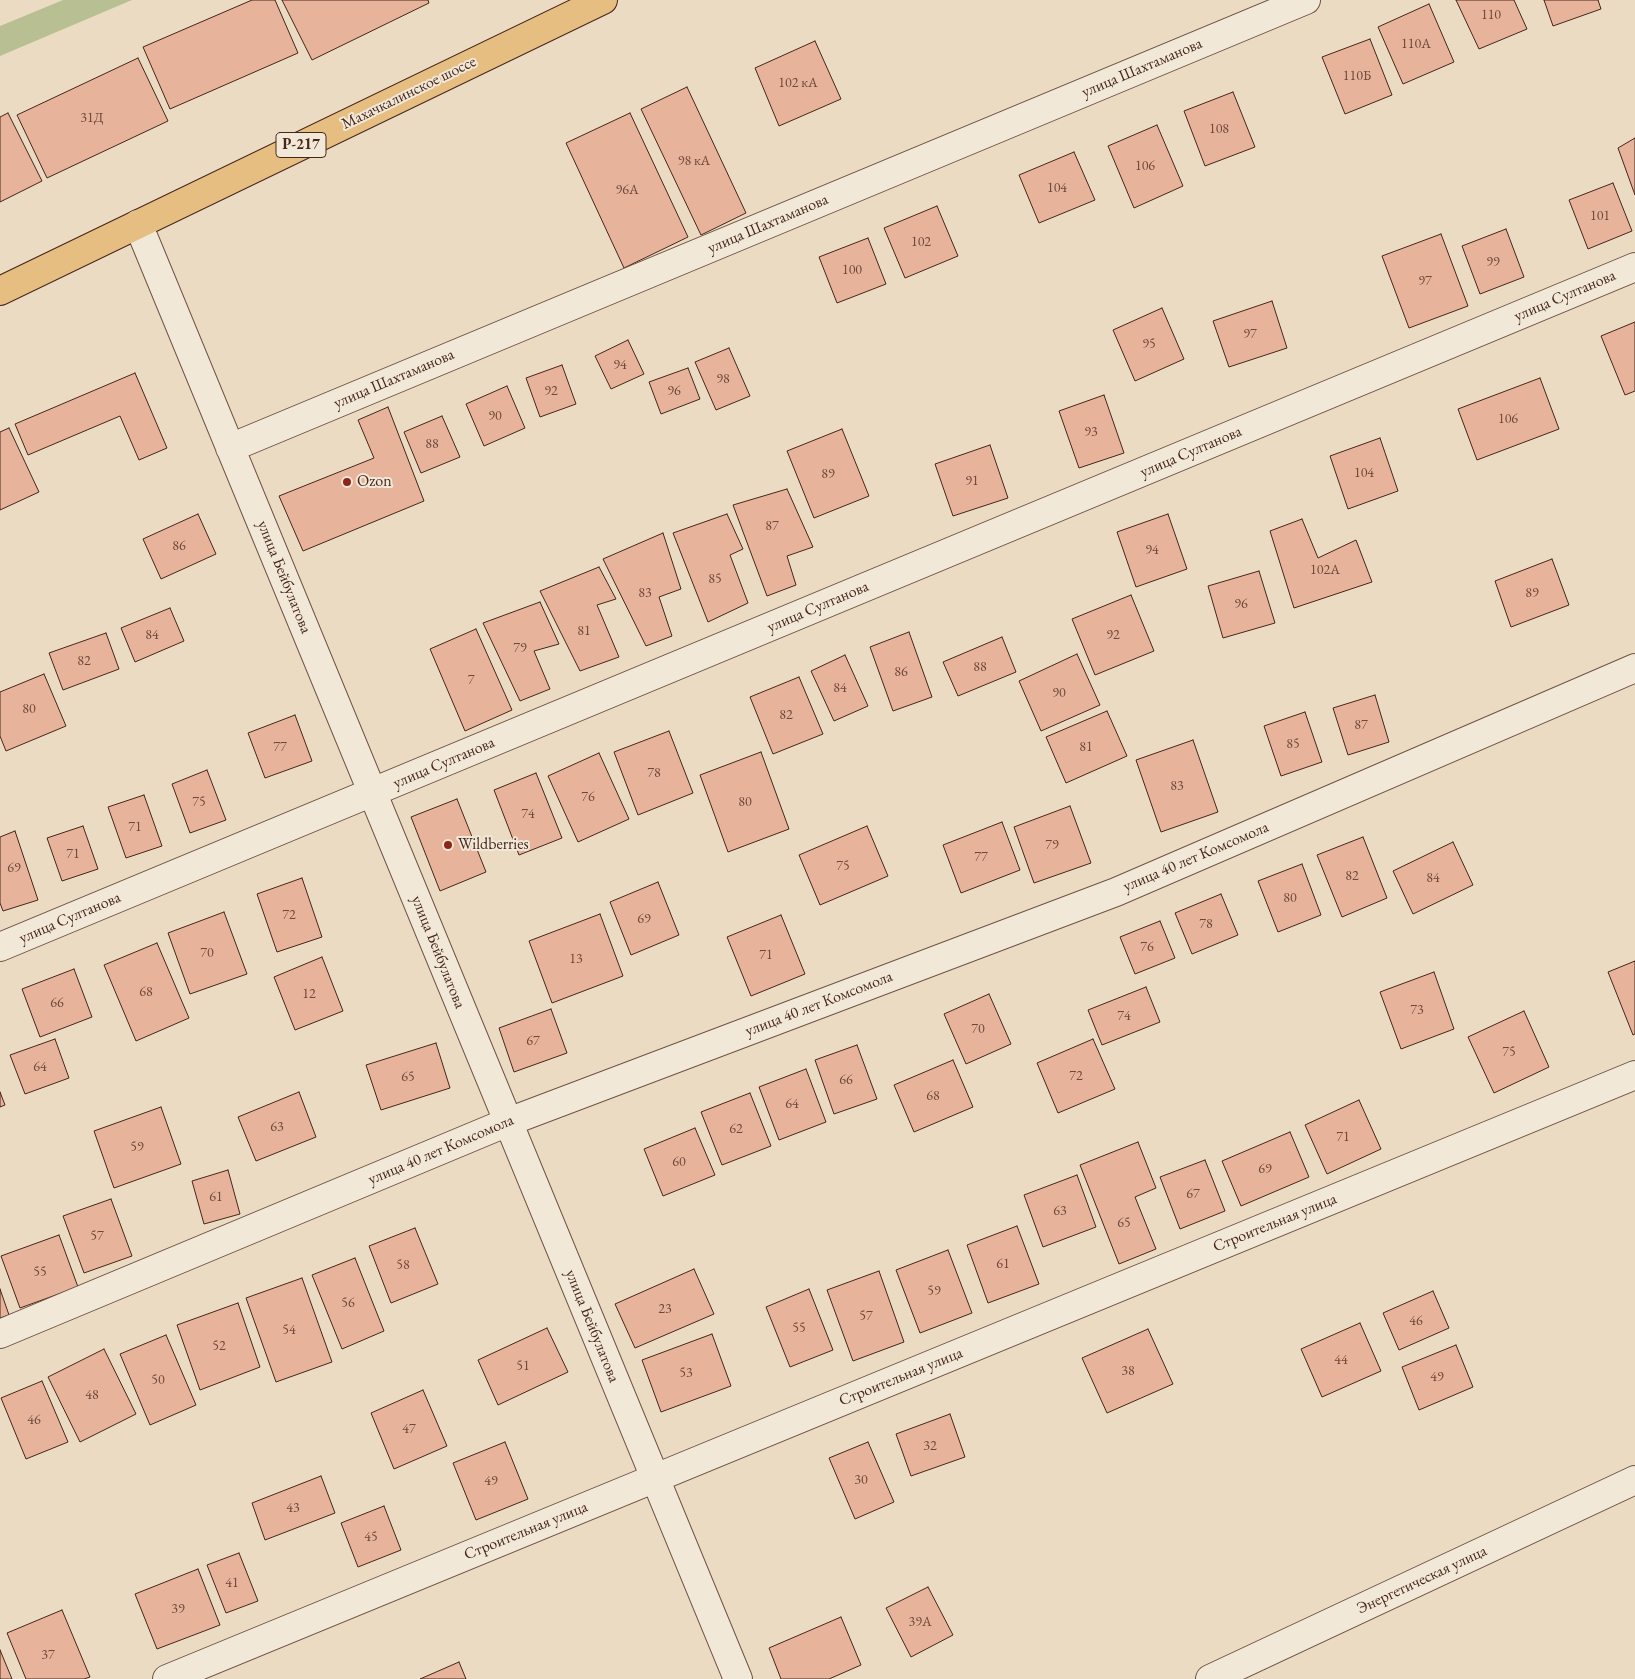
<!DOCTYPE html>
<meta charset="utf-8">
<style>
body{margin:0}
canvas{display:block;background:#ebdbc3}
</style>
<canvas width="1635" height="1679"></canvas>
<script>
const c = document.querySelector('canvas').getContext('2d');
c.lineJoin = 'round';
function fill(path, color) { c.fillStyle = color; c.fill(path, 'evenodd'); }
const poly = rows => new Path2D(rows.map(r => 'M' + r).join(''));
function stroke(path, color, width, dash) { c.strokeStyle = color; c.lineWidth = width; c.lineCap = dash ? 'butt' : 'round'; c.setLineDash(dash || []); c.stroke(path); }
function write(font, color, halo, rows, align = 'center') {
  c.font = font + ' "EB Garamond",serif'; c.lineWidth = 4; c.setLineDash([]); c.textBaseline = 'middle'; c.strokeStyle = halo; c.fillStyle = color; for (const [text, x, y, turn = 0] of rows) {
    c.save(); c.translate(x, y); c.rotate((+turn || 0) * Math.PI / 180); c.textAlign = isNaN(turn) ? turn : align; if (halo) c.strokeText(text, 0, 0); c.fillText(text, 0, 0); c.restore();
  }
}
const green = poly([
 [63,0,132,0,0,56,0,26]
]);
const building = poly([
 [252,0,275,0,298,53,170,109,143,47,252,0],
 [282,0,428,0,429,3,312,60,282,0],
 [1456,0,1514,0,1527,29,1479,49,1456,0],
 [1544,0,1598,0,1601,9,1553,26,1544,0],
 [1429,4,1454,62,1403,84,1378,27,1429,4],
 [1370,39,1392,95,1345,114,1322,57,1370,39],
 [815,41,841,99,779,126,755,68,815,41],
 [138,58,168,121,47,178,17,115,138,58],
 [687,87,746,213,701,235,641,109,687,87],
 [1233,92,1255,147,1205,166,1184,111,1233,92],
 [8,113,42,181,0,202,0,117,8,113],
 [630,113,688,237,624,268,566,143,630,113],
 [1157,125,1183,186,1134,208,1108,146,1157,125],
 [1635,138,1635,195,1618,148,1635,138],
 [1074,152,1095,200,1039,223,1019,175,1074,152],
 [1613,183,1632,231,1588,249,1569,200,1613,183],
 [937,206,958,256,905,278,884,228,937,206],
 [1506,229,1524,277,1480,294,1462,246,1506,229],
 [1441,234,1468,306,1409,328,1382,256,1441,234],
 [868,238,886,284,837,303,819,257,868,238],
 [1272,301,1287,348,1229,367,1213,321,1272,301],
 [1162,308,1184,359,1135,381,1113,330,1162,308],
 [1635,322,1635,391,1625,395,1601,336,1635,322],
 [628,340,644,374,611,389,595,356,628,340],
 [729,348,750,396,716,410,695,362,729,348],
 [562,365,576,404,540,417,526,378,562,365],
 [688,368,700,399,661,414,649,382,688,368],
 [135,373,167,448,139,460,120,416,28,455,15,424,135,373],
 [1540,378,1559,429,1477,460,1458,409,1540,378],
 [507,386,525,428,484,446,466,404,507,386],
 [1104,395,1124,453,1079,468,1059,411,1104,395],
 [388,407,424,501,303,551,279,496,374,458,358,420,388,407],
 [442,416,460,457,421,473,404,432,442,416],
 [9,428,39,492,0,510,0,432,9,428],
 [842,429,869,496,814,518,787,451,842,429],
 [1380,438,1398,491,1348,509,1330,456,1380,438],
 [990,445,1008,498,953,516,935,464,990,445],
 [787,489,813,547,787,556,796,585,767,596,733,505,787,489],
 [198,514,216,554,161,579,143,539,198,514],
 [727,514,743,549,730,555,748,603,708,622,673,533,727,514],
 [1168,514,1187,569,1136,587,1117,532,1168,514],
 [1302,519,1318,558,1356,540,1372,582,1294,608,1270,531,1302,519],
 [663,533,681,589,659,597,672,636,646,646,603,559,663,533],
 [1552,559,1569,605,1511,627,1495,581,1552,559],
 [599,567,616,599,597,605,619,657,580,671,540,591,599,567],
 [1259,571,1275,623,1223,638,1208,586,1259,571],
 [1131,595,1154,651,1095,675,1072,619,1131,595],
 [540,602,559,644,534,651,550,689,520,701,483,623,540,602],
 [170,608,184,641,135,662,121,628,170,608],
 [476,629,512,710,465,731,430,649,476,629],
 [909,632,932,697,893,711,870,647,909,632],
 [106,633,119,669,63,690,49,653,106,633],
 [1002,637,1016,672,958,696,943,662,1002,637],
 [1077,654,1100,705,1041,731,1019,681,1077,654],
 [845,655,868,706,834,721,811,671,845,655],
 [44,674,66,726,6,751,0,736,0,692,44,674],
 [799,677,823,734,773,754,750,697,799,677],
 [1375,695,1389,742,1348,755,1333,708,1375,695],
 [1107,711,1127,756,1066,783,1046,737,1107,711],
 [1305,712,1322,762,1281,776,1264,726,1305,712],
 [295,715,312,761,265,778,248,733,295,715],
 [669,731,693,793,638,815,614,752,669,731],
 [1193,740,1218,812,1161,832,1136,760,1193,740],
 [761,752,789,829,728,852,700,775,761,752],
 [599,753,629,819,578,842,548,776,599,753],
 [207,770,226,820,190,833,172,784,207,770],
 [536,773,562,838,519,855,494,790,536,773],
 [144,795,162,846,126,858,108,807,144,795],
 [457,799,486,872,440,891,411,817,457,799],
 [1070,806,1091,863,1034,883,1014,827,1070,806],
 [1002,822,1020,870,961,893,943,845,1002,822],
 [83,826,98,869,62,881,47,838,83,826],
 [867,826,888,876,820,905,799,855,867,826],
 [15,831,38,900,3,911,0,903,0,837,15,831],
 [1363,837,1387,898,1342,917,1317,855,1363,837],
 [1453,842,1473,885,1413,914,1393,871,1453,842],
 [1302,864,1321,915,1278,932,1258,881,1302,864],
 [302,878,322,937,277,952,257,894,302,878],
 [658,882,679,935,631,955,610,902,658,882],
 [1221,894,1238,935,1192,954,1175,913,1221,894],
 [224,912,247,974,190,994,168,933,224,912],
 [600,914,623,976,552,1003,529,941,600,914],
 [781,915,805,974,751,996,727,937,781,915],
 [1160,921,1175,958,1135,974,1120,937,1160,921],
 [157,943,189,1018,136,1041,104,965,157,943],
 [322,957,343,1011,295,1030,274,977,322,957],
 [1635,961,1635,1034,1633,1035,1608,972,1635,961],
 [74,969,92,1017,40,1037,22,989,74,969],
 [1434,972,1454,1029,1401,1049,1380,992,1434,972],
 [1146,987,1160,1022,1102,1045,1088,1010,1146,987],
 [989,994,1011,1044,966,1064,944,1014,989,994],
 [551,1009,567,1053,514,1072,499,1028,551,1009],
 [1524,1011,1549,1067,1494,1093,1468,1037,1524,1011],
 [55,1039,69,1078,25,1094,10,1055,55,1039],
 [1093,1039,1115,1089,1058,1113,1037,1063,1093,1039],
 [436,1043,450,1088,381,1110,366,1065,436,1043],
 [857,1045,877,1099,834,1114,815,1060,857,1045],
 [953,1060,973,1107,914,1132,894,1085,953,1060],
 [806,1069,826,1122,779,1140,759,1087,806,1069],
 [0,1092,5,1105,0,1107,0,1092],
 [299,1092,316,1137,256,1161,238,1117,299,1092],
 [750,1093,771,1146,722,1165,701,1112,750,1093],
 [1359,1100,1381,1149,1327,1174,1305,1125,1359,1100],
 [161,1107,181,1164,114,1188,94,1131,161,1107],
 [695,1128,715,1175,663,1196,644,1149,695,1128],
 [1290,1132,1309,1177,1241,1206,1222,1161,1290,1132],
 [1138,1142,1156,1188,1135,1197,1156,1249,1119,1264,1080,1165,1138,1142],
 [1205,1160,1225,1211,1180,1229,1160,1177,1205,1160],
 [228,1170,240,1214,204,1224,192,1181,228,1170],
 [1077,1175,1096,1227,1043,1247,1024,1195,1077,1175],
 [111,1199,132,1256,84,1273,63,1216,111,1199],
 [1017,1226,1039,1284,988,1303,967,1245,1017,1226],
 [415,1228,438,1284,391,1303,369,1246,415,1228],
 [59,1235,78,1287,20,1308,1,1256,59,1235],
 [948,1250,972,1313,920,1333,896,1270,948,1250],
 [355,1258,384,1331,342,1349,312,1275,355,1258],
 [694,1269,714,1314,635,1348,615,1304,694,1269],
 [879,1271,904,1342,853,1361,827,1290,879,1271],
 [302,1278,332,1362,276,1382,246,1298,302,1278],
 [0,1289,9,1315,0,1318,0,1289],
 [809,1289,833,1350,790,1367,766,1307,809,1289],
 [1433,1291,1449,1328,1399,1350,1383,1313,1433,1291],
 [238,1303,260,1367,200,1390,177,1325,238,1303],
 [1360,1323,1381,1371,1322,1397,1301,1349,1360,1323],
 [547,1328,568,1372,498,1405,478,1360,547,1328],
 [1148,1329,1173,1384,1107,1413,1082,1358,1148,1329],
 [712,1334,731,1386,661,1412,642,1360,712,1334],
 [166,1335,196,1405,150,1425,120,1354,166,1335],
 [1456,1345,1473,1387,1419,1410,1402,1367,1456,1345],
 [104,1349,136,1414,80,1442,48,1377,104,1349],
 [42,1381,68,1442,26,1459,1,1398,42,1381],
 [423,1390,447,1446,394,1469,371,1413,423,1390],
 [950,1414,965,1457,911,1476,896,1434,950,1414],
 [505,1442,528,1499,476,1520,453,1463,505,1442],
 [868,1442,894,1502,855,1519,829,1458,868,1442],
 [321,1476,335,1513,265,1540,252,1503,321,1476],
 [384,1506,401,1550,358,1567,341,1523,384,1506],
 [239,1553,258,1601,226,1613,207,1565,239,1553],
 [198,1569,220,1625,157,1649,135,1594,198,1569],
 [928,1587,953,1635,911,1657,886,1608,928,1587],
 [62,1610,90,1677,84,1679,26,1679,7,1633,62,1610],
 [841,1617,861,1665,829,1679,781,1679,769,1648,841,1617],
 [0,1650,12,1679,0,1679,0,1650],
 [459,1662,466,1679,420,1679,459,1662]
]);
const minor = poly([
 [138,224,738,1679],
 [230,448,1306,0],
 [0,947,1635,267],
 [0,1334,508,1122,1116,892,1635,668],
 [167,1679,1635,1075],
 [1210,1679,1635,1480]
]);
const highway = poly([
 [0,291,603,0]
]);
const markers = [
 [347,482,5,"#8f2418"],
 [448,845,5,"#8f2418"]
];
const numberNames = [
 ["110",1491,15],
 ["110А",1416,44],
 ["110Б",1357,76],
 ["102 кА",798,83],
 ["31Д",92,118],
 ["108",1219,129],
 ["98 кА",694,161],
 ["106",1145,166],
 ["104",1057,188],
 ["96А",627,190],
 ["101",1600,216],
 ["102",921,242],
 ["99",1493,262],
 ["100",852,270],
 ["97",1425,281],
 ["97",1250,334],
 ["95",1149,344],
 ["94",620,365],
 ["98",723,379],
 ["92",551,391],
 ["96",674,391],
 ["90",495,416],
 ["106",1508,419],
 ["93",1091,432],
 ["88",432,444],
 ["104",1364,473],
 ["89",828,474],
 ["91",972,481],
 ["87",772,526],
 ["86",179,546],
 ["94",1152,550],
 ["102А",1325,570],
 ["85",715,579],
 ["83",645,593],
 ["89",1532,593],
 ["96",1241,604],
 ["81",584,631],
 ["84",152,635],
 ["92",1113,635],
 ["79",520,648],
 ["82",84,661],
 ["88",980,667],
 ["86",901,672],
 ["7",471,680],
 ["84",840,688],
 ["90",1059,693],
 ["80",29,709],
 ["82",786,715],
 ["87",1361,725],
 ["85",1293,744],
 ["77",280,747],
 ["81",1086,747],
 ["78",654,773],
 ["83",1177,786],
 ["76",588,797],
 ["75",199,802],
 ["80",745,802],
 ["74",528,814],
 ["71",135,827],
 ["79",1052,845],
 ["71",73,854],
 ["77",981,857],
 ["75",843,866],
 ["69",14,868],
 ["82",1352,876],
 ["84",1433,878],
 ["80",1290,898],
 ["72",289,915],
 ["69",644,919],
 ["78",1206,924],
 ["76",1147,947],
 ["70",207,953],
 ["71",766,955],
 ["13",576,959],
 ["68",146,992],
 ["12",309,994],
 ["66",57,1003],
 ["73",1417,1010],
 ["74",1124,1016],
 ["70",978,1029],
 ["67",533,1041],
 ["75",1509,1052],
 ["64",40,1067],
 ["72",1076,1076],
 ["65",408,1077],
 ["66",846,1080],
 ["68",933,1096],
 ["64",792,1104],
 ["63",277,1127],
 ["62",736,1129],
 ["71",1343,1137],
 ["59",137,1147],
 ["60",679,1162],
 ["69",1265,1169],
 ["67",1193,1194],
 ["61",216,1197],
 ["63",1060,1211],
 ["65",1124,1223],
 ["57",97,1236],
 ["61",1003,1264],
 ["58",403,1265],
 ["55",40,1272],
 ["59",934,1291],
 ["56",348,1303],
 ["23",665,1309],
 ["57",866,1316],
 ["46",1416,1321],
 ["55",799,1328],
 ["54",289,1330],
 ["52",219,1346],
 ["44",1341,1360],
 ["51",523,1366],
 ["38",1128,1371],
 ["53",686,1373],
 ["49",1437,1377],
 ["50",158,1380],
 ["48",92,1395],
 ["46",34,1420],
 ["47",409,1429],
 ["32",930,1446],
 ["30",861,1480],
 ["49",491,1481],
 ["43",293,1508],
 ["45",371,1537],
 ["41",232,1583],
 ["39",178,1609],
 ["39А",920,1622],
 ["37",48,1655]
];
const shields = [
 [301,145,50]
];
const shieldNames = [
 ["Р-217",301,145]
];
const streetNames = [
 ["улица Шахтаманова",1142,68,-23],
 ["Махачкалинское шоссе",409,93,-26],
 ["улица Шахтаманова",768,224,-23],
 ["улица Султанова",1565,296,-23],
 ["улица Шахтаманова",394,379,-23],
 ["улица Султанова",1191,452,-23],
 ["улица Бейбулатова",284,577,68],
 ["улица Султанова",818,607,-23],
 ["улица Султанова",444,763,-23],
 ["улица 40 лет Комсомола",1196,857,-23],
 ["улица Султанова",70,918,-23],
 ["улица Бейбулатова",438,952,68],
 ["улица 40 лет Комсомола",819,1004,-21],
 ["улица 40 лет Комсомола",441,1150,-23],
 ["Строительная улица",1275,1223,-22],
 ["улица Бейбулатова",592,1326,68],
 ["Строительная улица",901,1377,-22],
 ["Строительная улица",526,1531,-22],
 ["Энергетическая улица",1422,1580,-25]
];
const poiNames = [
 ["Ozon",357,482],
 ["Wildberries",458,845]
];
fill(green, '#b8c093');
fill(building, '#e7b39a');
stroke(building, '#46261a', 1);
stroke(minor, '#6f5344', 30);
stroke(highway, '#46261a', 30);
stroke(minor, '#f2e8d8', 28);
stroke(highway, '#e6be82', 28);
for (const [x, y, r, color] of markers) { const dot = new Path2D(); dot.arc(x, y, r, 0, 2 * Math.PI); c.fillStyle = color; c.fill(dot); stroke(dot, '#f2e8d8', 2); }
write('14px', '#6e493a', null, numberNames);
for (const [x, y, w] of shields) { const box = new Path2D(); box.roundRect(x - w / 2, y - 12.5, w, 25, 4); c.fillStyle = '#f2e8d8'; c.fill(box); stroke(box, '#46261a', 1); }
write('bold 15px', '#46261a', null, shieldNames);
write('16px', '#46261a', '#f2e8d8', streetNames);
write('16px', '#46261a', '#f2e8d8', poiNames, 'left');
</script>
